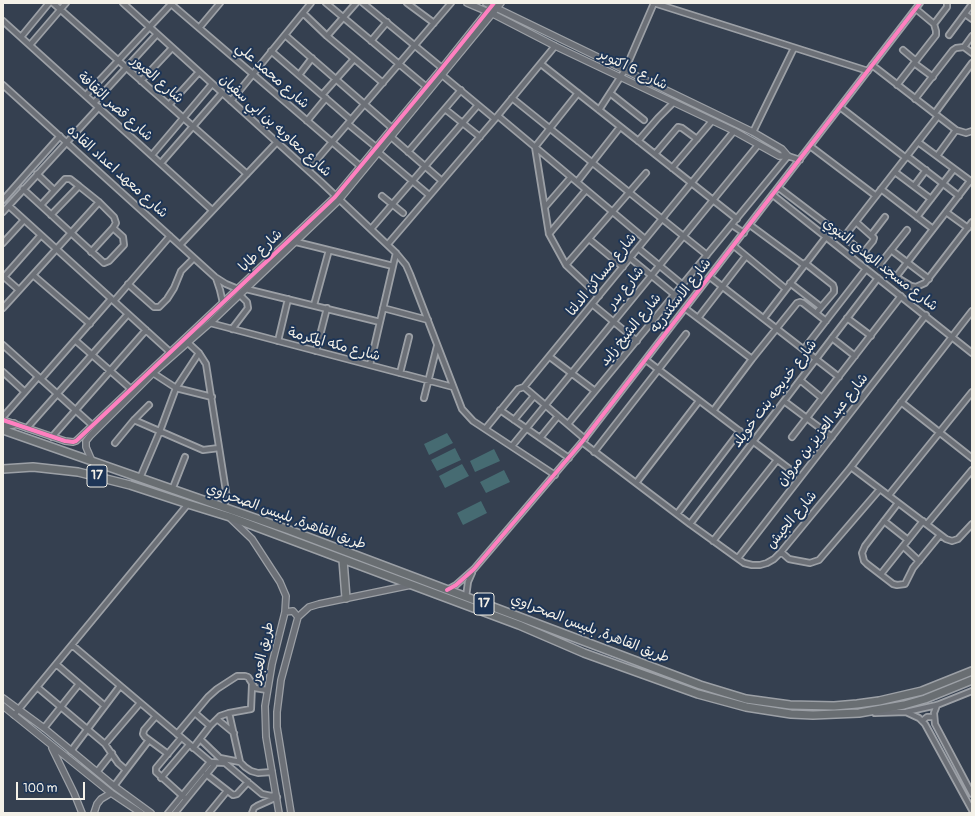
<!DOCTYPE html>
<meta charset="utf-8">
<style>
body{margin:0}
#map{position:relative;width:975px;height:816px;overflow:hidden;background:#354050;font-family:Pangolin,sans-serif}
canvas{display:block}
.frame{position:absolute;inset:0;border:4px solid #f4f1e8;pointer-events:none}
.scale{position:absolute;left:16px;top:782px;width:69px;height:18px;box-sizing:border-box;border:2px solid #f4f1e8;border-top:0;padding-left:5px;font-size:12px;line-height:14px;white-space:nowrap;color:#f4f1e8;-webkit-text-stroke:3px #1d3557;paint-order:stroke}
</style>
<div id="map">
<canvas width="975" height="816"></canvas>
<div class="frame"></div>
<div class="scale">100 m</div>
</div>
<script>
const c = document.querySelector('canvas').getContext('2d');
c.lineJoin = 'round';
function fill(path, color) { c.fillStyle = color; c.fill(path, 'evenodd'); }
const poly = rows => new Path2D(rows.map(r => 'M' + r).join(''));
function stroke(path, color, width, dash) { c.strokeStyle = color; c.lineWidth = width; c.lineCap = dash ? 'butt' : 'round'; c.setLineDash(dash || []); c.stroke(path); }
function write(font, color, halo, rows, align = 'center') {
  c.font = font + ' Pangolin,"Playpen Sans Arabic",sans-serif'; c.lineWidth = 4; c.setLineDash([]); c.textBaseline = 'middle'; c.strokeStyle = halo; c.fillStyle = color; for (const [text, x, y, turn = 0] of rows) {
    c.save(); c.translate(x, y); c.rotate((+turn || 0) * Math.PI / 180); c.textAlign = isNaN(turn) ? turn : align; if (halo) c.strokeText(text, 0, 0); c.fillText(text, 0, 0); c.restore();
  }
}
const green = poly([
 [447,433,453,443,429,455,424,444],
 [455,448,461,460,437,471,431,460],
 [494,449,500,461,475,472,470,461],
 [462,464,469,476,445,488,439,476],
 [504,470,510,482,486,493,480,482],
 [481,501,487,513,463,525,457,513]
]);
const minor = poly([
 [53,3,247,174],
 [123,3,321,182,396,253,406,265,410,274,462,409,473,421,555,475],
 [170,3,360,166],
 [326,3,429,89],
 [363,3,442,68],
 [407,3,434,23],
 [654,3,868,71],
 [303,13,327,36,383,83],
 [965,14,972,19],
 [3,21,212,210],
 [934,24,947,7,947,3],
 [199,28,220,3],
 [285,35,392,128],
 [949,35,972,4],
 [327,36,356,3],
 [21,37,49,3],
 [371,41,387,22],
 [30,45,66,3],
 [964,47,972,36],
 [903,50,916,61],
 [271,51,351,120],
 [914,63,933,77],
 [541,64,737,219],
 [872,65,956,130,966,133,972,131],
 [299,75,312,58],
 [442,75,495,119],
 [141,81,172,48],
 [3,85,215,277,226,284,238,289],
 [897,85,936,35,936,31,934,24,916,9],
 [578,93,535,147,549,234,566,265,599,296],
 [610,93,644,120],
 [86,95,172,3],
 [322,95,354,59],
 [512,98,707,255],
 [915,99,953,50,956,48,964,47,972,53],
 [231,101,311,3],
 [94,103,157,34],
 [169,105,199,72],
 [840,107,906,158],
 [445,109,480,137],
 [599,110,625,70,654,3],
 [935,113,972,63],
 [498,116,645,239],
 [307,121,326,98],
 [348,124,376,147],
 [753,132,794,48],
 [390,136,442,181],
 [638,141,658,118,673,103],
 [918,142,972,182],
 [810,146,876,196],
 [378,152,429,195],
 [408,152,461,90],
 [655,154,678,127,682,128,697,139],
 [152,155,212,84],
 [907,156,959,196],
 [937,156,956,130],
 [161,163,222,93],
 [672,168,712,121],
 [308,170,451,3],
 [895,172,931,199],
 [37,174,54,190],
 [577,182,620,127],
 [914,186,926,170],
 [779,188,896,277,911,286,916,287,925,283,972,222],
 [23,189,104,263,109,261,124,245,123,237,113,228],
 [881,189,933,229],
 [773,195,972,353],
 [382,196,403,213],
 [3,200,60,136],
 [41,205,65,179,70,179,79,186],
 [9,206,170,352],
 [545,207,571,177],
 [3,212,99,107],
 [946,212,968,228],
 [51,215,79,186,99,202,114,217,116,223,113,228,91,252],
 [917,217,954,169],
 [856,222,874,238,873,241,864,252],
 [732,225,744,233],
 [750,225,804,265],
 [371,229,478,105],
 [549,234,586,190],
 [872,234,885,217],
 [844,237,938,116],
 [589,239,623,267],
 [296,242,393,266],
 [3,243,24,220],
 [388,244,495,119,555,46],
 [180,245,277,142],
 [734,246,786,289],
 [638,248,683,285],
 [891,250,929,279],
 [630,258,675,295],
 [805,263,833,285,834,288,834,292,816,313],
 [880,264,907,230],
 [566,265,646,173],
 [33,275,90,324],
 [3,276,19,290],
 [710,277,839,377],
 [896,277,970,181],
 [3,278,41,235],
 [216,278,220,290,223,303],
 [790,283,821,307],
 [128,284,154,307,159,307,167,299,174,288,181,271,194,258],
 [246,289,380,322],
 [114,301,170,236],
 [592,304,637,341],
 [314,305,329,250],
 [3,308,99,202],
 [383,308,428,320],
 [686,309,752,359],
 [698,318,746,256],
 [764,318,826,237],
 [847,318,871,336],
 [210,323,453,387],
 [232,329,248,308,247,302,240,295],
 [832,338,855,356],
 [75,340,131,389],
 [185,340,199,353,206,364,227,498,223,508],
 [278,341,288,299],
 [3,345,92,425],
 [804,349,866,269],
 [316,351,327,308],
 [550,357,595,391],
 [646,360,800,477],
 [370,365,396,253],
 [3,372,25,392],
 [153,373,176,388,212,397],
 [400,373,409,337],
 [41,379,111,299],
 [800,380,822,398],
 [524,387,585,439],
 [424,398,437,346],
 [784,401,832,437],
 [901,402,972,458],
 [500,410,569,458],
 [713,411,752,359,797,303,800,302,803,303,826,321],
 [3,417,38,377],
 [134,420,203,450,219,448],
 [514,420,534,396],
 [568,424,788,156,800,160],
 [27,428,128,314],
 [486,428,518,389,524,387,734,131],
 [52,437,146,330],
 [792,437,901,296],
 [540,438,558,416],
 [582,442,690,524,744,563,752,565,760,565,767,563,774,559,781,552,851,467,972,311],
 [115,443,134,420,149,405],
 [512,446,758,145],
 [594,452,686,334],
 [851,467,946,539,952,541,958,539,972,524],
 [140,478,160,431,176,388,199,353],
 [636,483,699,401],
 [172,490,185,457],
 [889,495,972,392],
 [898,503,865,546,862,553,864,561,867,564,893,584,897,585,905,584,913,568,940,535],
 [677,514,740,431],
 [884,521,908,540],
 [690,524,878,278],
 [927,524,972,470],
 [713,541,777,460],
 [903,546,919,561],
 [781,552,789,559,794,560,810,563,819,560,880,489],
 [738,558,926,315],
 [881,574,923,521],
 [447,590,456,585,474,569,582,442,920,3],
 [466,597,468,582,472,573],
 [72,645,214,765],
 [56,664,105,706],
 [37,687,105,744,118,763,126,770],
 [937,705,934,713,935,724,972,794],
 [906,712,919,718,925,724,972,810],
 [195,713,210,726],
 [229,713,240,762,245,767,251,771,258,773,272,772],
 [875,713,906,712,937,705,972,691],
 [14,715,188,504],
 [156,716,144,730,143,734,145,737,168,754],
 [217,719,234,733],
 [922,721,927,717,933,717],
 [44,728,79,684],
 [177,734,208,697,217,689,237,676,245,676,248,677,255,688,267,690],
 [181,738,156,768,156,772,186,799],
 [200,739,225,763],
 [105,744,140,703],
 [193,748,210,726,220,716,229,713,251,709,252,685],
 [71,751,120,686],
 [220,758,240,762],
 [97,772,112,753],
 [206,774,233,795,237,794,248,782],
 [161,778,189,745],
 [114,786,149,740],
 [168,813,210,762,225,763,262,794,271,796,276,795],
 [175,813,214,765,214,763],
 [209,813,227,791],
 [252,813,254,808,257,806,277,797]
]);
const tertiary = poly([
 [467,3,493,14,555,46,734,131,779,156,788,156],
 [486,3,753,132,782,149,788,156],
 [3,420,65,441,73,442,76,441,335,197,442,68,494,3],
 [92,461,86,447,86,441,90,436,153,373,210,323,339,200,501,3],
 [231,519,252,539,280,582,286,596,285,612,272,664,265,706,266,737,279,813],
 [285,612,293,611,298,617],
 [3,698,44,728,114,786,151,813],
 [3,706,111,793,141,813],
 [52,748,74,793,82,813],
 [94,813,97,804,101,799,111,793],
 [291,813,277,727,277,712,281,680,298,617,309,607,319,604,411,585]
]);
const trunk = poly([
 [3,426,14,424],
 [3,430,289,530,700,685,746,699,790,705,834,706,857,704,879,701,922,691,972,671],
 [3,469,33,467,78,472,130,485,188,504,230,517,519,625,584,653,698,694,746,707,791,714,813,715,859,713,904,705,925,699,972,680],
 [343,560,346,598]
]);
const cycleway = poly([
 [3,420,65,441,73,442,76,441,335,197,442,68,494,3],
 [447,590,456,585,474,569,582,442,920,3]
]);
const shields = [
 [97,476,20],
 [484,604,20]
];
const shieldNames = [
 ["17",97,476],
 ["17",484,604]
];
const streetNames = [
 ["شارع 6 اكتوبر",633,70,26],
 ["شارع محمد علي",272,76,41],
 ["شارع العبور",157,80,41],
 ["شارع قصر الثقافة",115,107,42],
 ["شارع معاويه بن ابي سفيان",275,126,42],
 ["شارع معهد اعداد القاده",117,172,42],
 ["شارع طابا",261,251,-44],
 ["شارع مسجد الهدي النبوي",880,265,38],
 ["شارع مساكن الدلتا",602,275,-51],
 ["شارع بدر",626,288,-51],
 ["شارع الاسكندريه",681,296,-52],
 ["شارع الشيخ زايد",631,330,-51],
 ["شارع مكه المكرمة",334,345,15],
 ["شارع خديجه بنت خويلد",775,394,-53],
 ["شارع عبد العزيز بن مروان",823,430,-52],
 ["طريق القاهرة, بلبيس الصحراوي",286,517,20],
 ["شارع الجيش",792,520,-50],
 ["طريق القاهرة, بلبيس الصحراوي",590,629,21],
 ["طريق العبور",263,653,-77]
];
fill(green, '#466b72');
stroke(minor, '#9ca0a6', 8);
stroke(tertiary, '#9ca0a6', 8);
stroke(trunk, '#9ca0a6', 10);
stroke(minor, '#6c7077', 4.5);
stroke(tertiary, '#6c7077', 5.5);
stroke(trunk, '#696e72', 7);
stroke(cycleway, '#ff80c0', 4);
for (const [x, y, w] of shields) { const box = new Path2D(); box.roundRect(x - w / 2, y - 11, w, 22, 3); c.fillStyle = '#1d3557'; c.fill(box); stroke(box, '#f4f1e8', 1); }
write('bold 13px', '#f4f1e8', null, shieldNames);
write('14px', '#f4f1e8', '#1d3557', streetNames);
</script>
